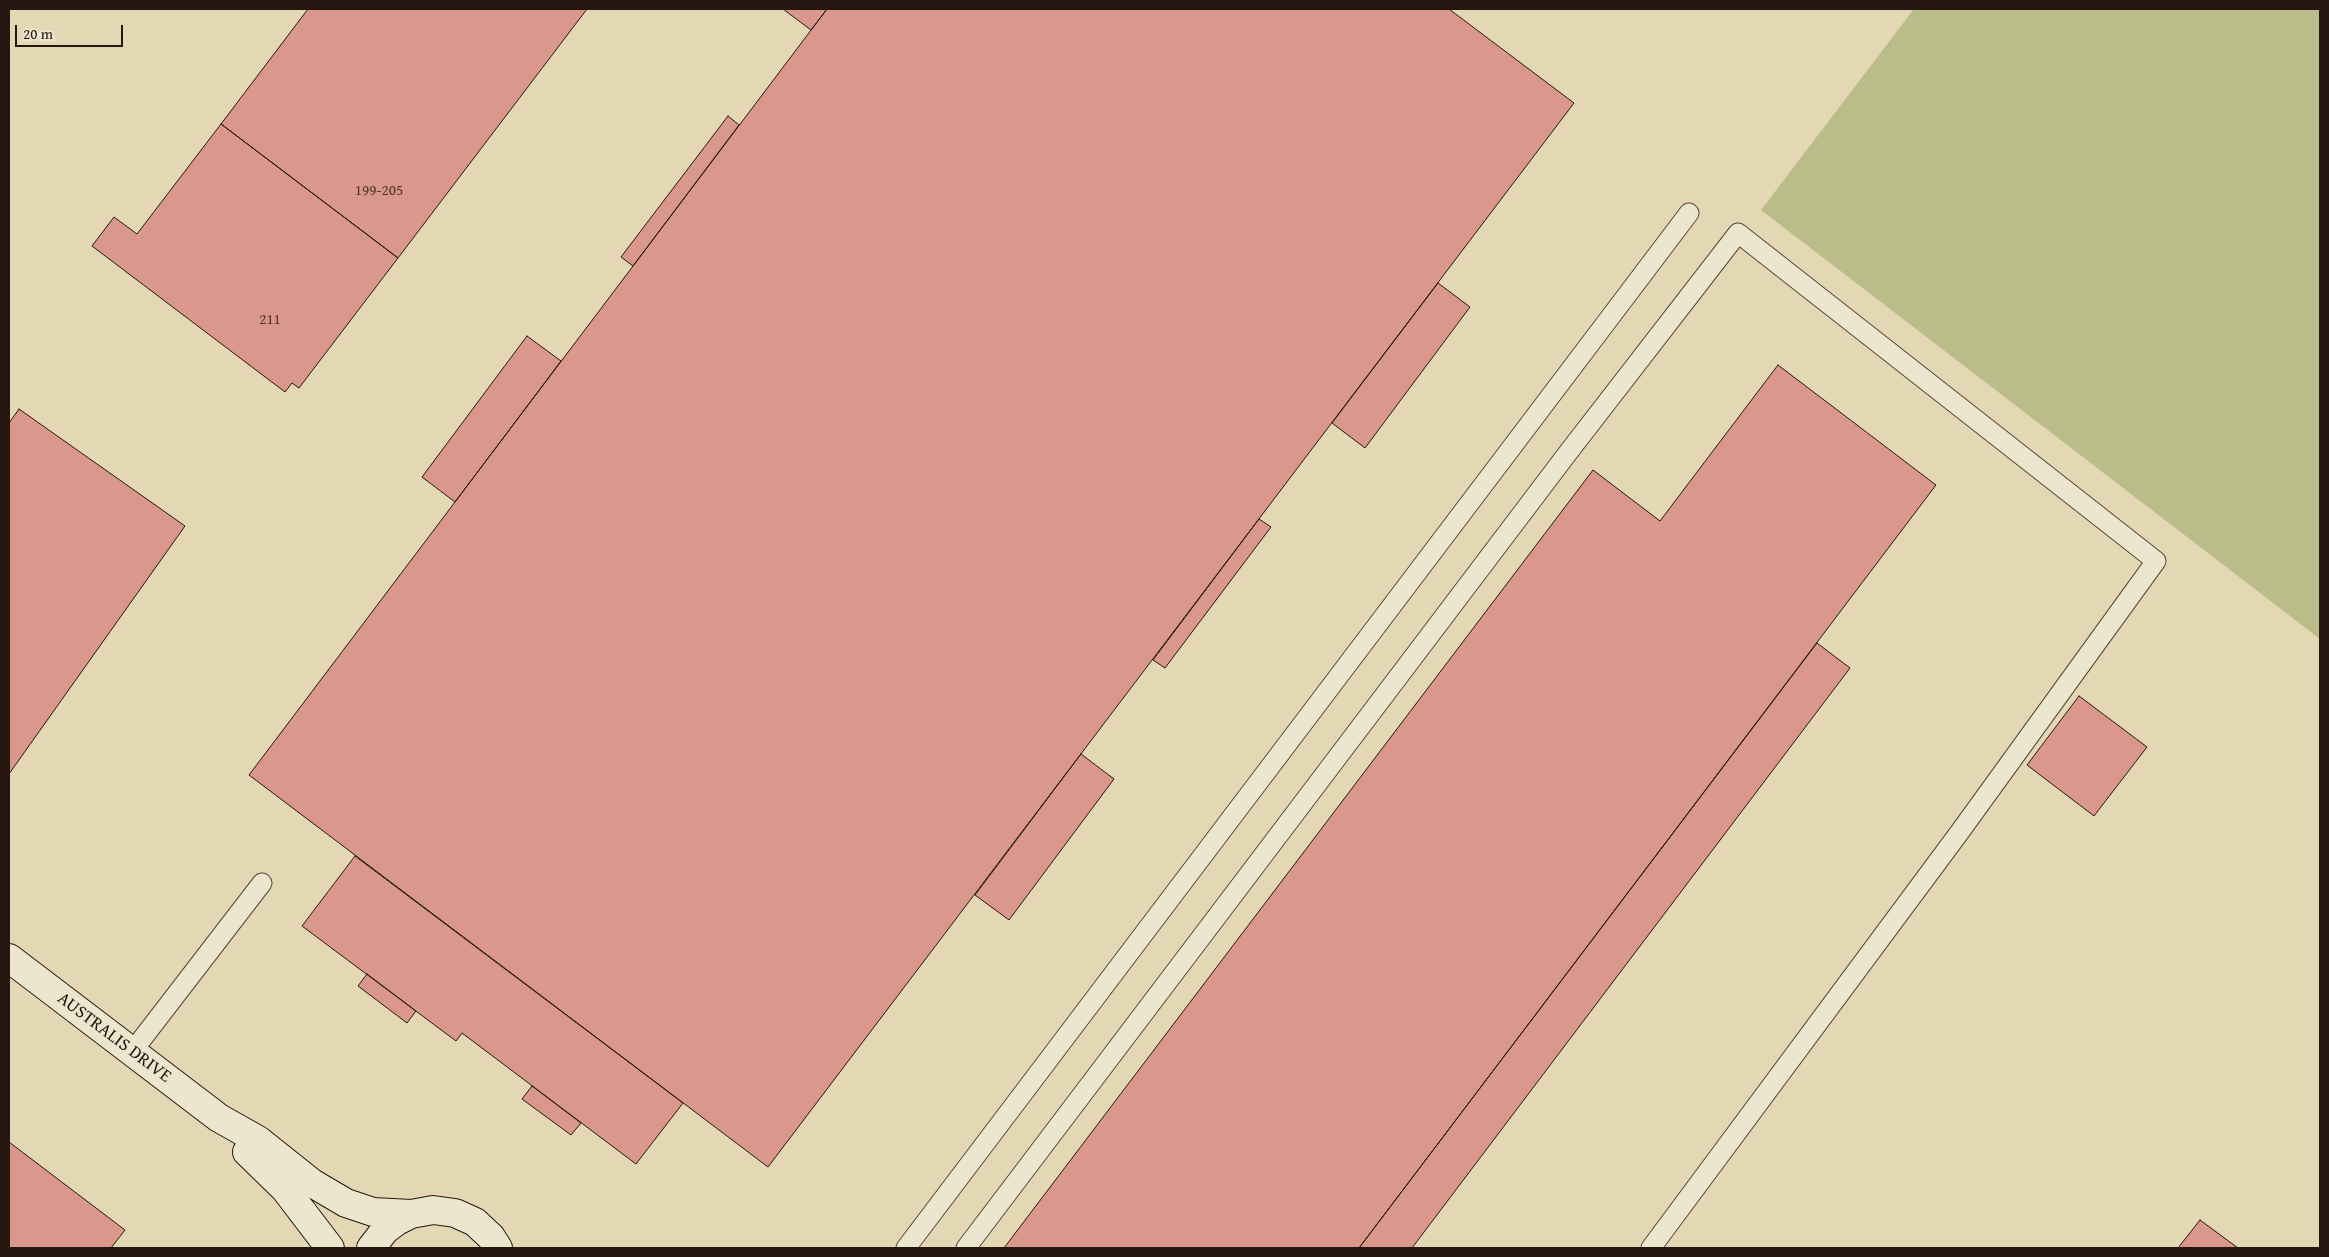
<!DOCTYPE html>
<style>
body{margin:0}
#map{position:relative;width:2329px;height:1257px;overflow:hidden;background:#e4d8b4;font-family:"Gentium Book Plus",serif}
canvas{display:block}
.frame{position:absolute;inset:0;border:10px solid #251610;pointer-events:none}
.scale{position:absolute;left:15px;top:25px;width:108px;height:22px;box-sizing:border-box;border:2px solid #251610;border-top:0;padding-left:6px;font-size:15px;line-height:18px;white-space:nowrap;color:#251610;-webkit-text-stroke:4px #ede6ce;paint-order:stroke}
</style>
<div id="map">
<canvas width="2329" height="1257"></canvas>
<div class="frame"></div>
<div class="scale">20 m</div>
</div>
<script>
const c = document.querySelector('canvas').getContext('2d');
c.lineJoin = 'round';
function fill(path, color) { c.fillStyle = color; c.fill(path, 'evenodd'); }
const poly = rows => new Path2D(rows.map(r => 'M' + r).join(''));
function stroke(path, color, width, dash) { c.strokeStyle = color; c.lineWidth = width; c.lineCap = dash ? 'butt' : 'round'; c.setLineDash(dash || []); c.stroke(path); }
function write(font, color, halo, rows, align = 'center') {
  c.font = font + ' "Gentium Book Plus",serif'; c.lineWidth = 4; c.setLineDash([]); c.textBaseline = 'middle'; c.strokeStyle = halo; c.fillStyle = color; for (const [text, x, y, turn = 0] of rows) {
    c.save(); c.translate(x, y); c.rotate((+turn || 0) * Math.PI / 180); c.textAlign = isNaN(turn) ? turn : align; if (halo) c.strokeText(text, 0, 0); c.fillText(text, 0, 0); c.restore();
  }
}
const green = poly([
 [1914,9,2320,9,2320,639,1761,210]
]);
const building = poly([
 [308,9,587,9,398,258,221,124,308,9],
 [783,9,827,9,811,30,783,9],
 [827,9,1449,9,1574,103,768,1167,249,775,827,9],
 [728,116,739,125,633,266,621,257,728,116],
 [221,124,398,258,299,388,292,383,285,392,92,246,114,217,137,234,221,124],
 [1438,283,1470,307,1365,448,1332,423,1438,283],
 [527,336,561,361,455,502,422,477,527,336],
 [1778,365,1936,485,1359,1248,1004,1248,1593,470,1660,521,1778,365],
 [19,409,185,526,9,774,9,423,19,409],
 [1259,519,1271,527,1165,668,1153,660,1259,519],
 [1817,643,1850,668,1412,1248,1359,1248,1817,643],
 [2079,696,2147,747,2094,816,2027,765,2079,696],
 [1081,754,1114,779,1009,920,975,895,1081,754],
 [355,856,683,1103,636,1164,462,1033,456,1041,302,926,355,856],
 [367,974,416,1011,407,1023,358,986,367,974],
 [532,1086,581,1123,571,1135,522,1099,532,1086],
 [9,1142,125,1230,111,1248,9,1248,9,1142],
 [2200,1220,2238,1248,2178,1248,2200,1220]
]);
const lane = poly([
 [132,1052,262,883],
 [906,1248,1689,213],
 [966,1248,1567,454,1738,233,2156,561,1959,833,1651,1248]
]);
const secondary = poly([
 [9,958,219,1118,258,1140,312,1183,346,1203,373,1212,411,1214],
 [247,1152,285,1189,330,1248],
 [371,1248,385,1230,397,1221,411,1214,433,1210,455,1213,475,1222,491,1237,498,1248]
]);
const numberNames = [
 ["199-205",379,191],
 ["211",270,320]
];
const streetNames = [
 ["AUSTRALIS DRIVE",114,1038,37]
];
fill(green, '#babd89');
fill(building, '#d9988b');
stroke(building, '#251610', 1);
stroke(lane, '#554639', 21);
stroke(secondary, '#251610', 30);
stroke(lane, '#ede6ce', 19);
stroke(secondary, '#ede6ce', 28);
write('15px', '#52362f', null, numberNames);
write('18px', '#251610', '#ede6ce', streetNames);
</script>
